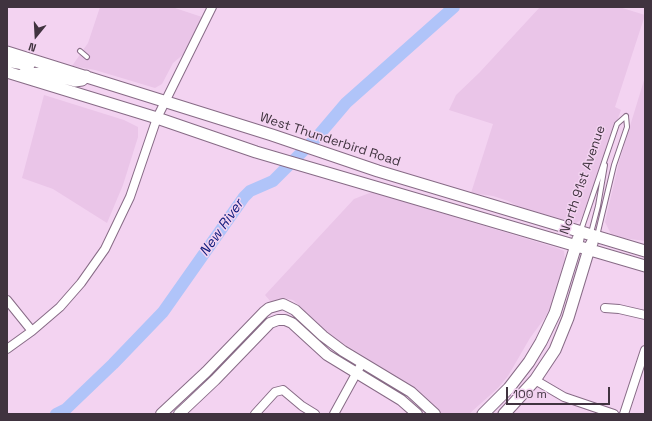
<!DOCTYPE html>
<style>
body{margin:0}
#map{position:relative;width:652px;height:421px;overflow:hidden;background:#f3d3f1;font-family:"Space Grotesk",sans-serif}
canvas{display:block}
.frame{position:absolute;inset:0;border:8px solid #40333f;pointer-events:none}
.north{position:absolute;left:16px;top:16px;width:40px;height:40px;-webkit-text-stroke:3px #f3d3f1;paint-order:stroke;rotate:198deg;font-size:11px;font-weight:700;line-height:16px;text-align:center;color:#40333f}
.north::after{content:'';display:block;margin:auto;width:14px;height:18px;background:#40333f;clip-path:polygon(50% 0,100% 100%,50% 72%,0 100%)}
.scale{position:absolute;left:506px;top:387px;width:104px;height:18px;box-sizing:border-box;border:2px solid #40333f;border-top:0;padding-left:5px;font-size:12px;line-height:14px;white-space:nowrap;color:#40333f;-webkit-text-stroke:3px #f3d3f1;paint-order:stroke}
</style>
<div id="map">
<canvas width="652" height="421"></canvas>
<div class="frame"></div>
<div class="north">N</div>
<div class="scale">100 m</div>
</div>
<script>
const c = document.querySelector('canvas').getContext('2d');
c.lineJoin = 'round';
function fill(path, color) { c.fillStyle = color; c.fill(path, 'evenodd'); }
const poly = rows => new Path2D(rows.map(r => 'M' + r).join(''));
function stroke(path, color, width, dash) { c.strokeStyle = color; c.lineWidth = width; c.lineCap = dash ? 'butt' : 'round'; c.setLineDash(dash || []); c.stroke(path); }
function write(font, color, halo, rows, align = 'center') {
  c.font = font + ' "Space Grotesk",sans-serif'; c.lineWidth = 3; c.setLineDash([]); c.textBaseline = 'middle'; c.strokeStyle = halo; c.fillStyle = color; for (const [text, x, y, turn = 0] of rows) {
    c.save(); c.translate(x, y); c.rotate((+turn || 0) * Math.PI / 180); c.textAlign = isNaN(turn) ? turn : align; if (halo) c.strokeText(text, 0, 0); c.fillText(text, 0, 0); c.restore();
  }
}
const built = poly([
 [100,7,172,7,202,17,185,53,173,63,162,84,155,88,95,70,72,66,88,43],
 [540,7,619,7,645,15,615,107,621,110,583,214,581,220,576,223,521,208,508,201,493,196,471,193,493,124,449,110,456,95,479,73],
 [645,77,645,241,623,238,611,234,605,222,619,162],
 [44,95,124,120,138,127,138,137,123,185,107,223,53,189,22,178],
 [372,192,557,248,564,251,565,260,550,311,530,338,508,376,498,388,469,414,441,414,412,386,331,336,293,300,283,298,271,302,265,295,354,199]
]);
const river = poly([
 [56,414,66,409,113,364,163,312,244,197,250,191,273,181,318,136,346,103,454,7]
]);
const service = poly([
 [80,51,87,57],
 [581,230,617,124,626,116],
 [591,233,598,206,605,165],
 [597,236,614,165,627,127,626,116]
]);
const minor = poly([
 [7,300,32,331],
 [605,308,619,309,645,315],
 [7,349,32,331,60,307,81,283,105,249,130,197,157,118,212,7],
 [535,380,564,397,614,414],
 [255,414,275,392,283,390,302,406,315,414],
 [334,414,362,363],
 [624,414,645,350]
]);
const tertiary = poly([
 [161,414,206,372,264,312,269,308,283,304,295,310,323,336,343,351,411,392,435,414],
 [179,414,215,380,270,323,278,320,285,320,292,323,327,355,401,400,417,414]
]);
const secondary = poly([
 [7,52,272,135,378,171,645,251],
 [7,61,29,65],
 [7,72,157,118,256,152,645,266],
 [23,74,44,73,75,81,82,80,86,76],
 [483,414,509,388,529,362,541,342,555,313,578,239],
 [504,414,535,380,555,350,568,318,589,249,592,243]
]);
const streetNames = [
 ["West Thunderbird Road",330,140,18],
 ["North 91st Avenue",583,180,-71]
];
const waterNames = [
 ["New River",222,228,-55]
];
fill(built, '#eac5e8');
stroke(river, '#b0c4f9', 12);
stroke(service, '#876b86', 6);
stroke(minor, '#876b86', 10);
stroke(tertiary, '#876b86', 12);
stroke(secondary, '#876b86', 13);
stroke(service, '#fff', 4);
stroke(minor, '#fff', 8);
stroke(tertiary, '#fff', 10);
stroke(secondary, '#fff', 11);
write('13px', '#40333f', '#f3d3f1', streetNames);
write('italic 14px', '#101c7c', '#f3d3f1', waterNames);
</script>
